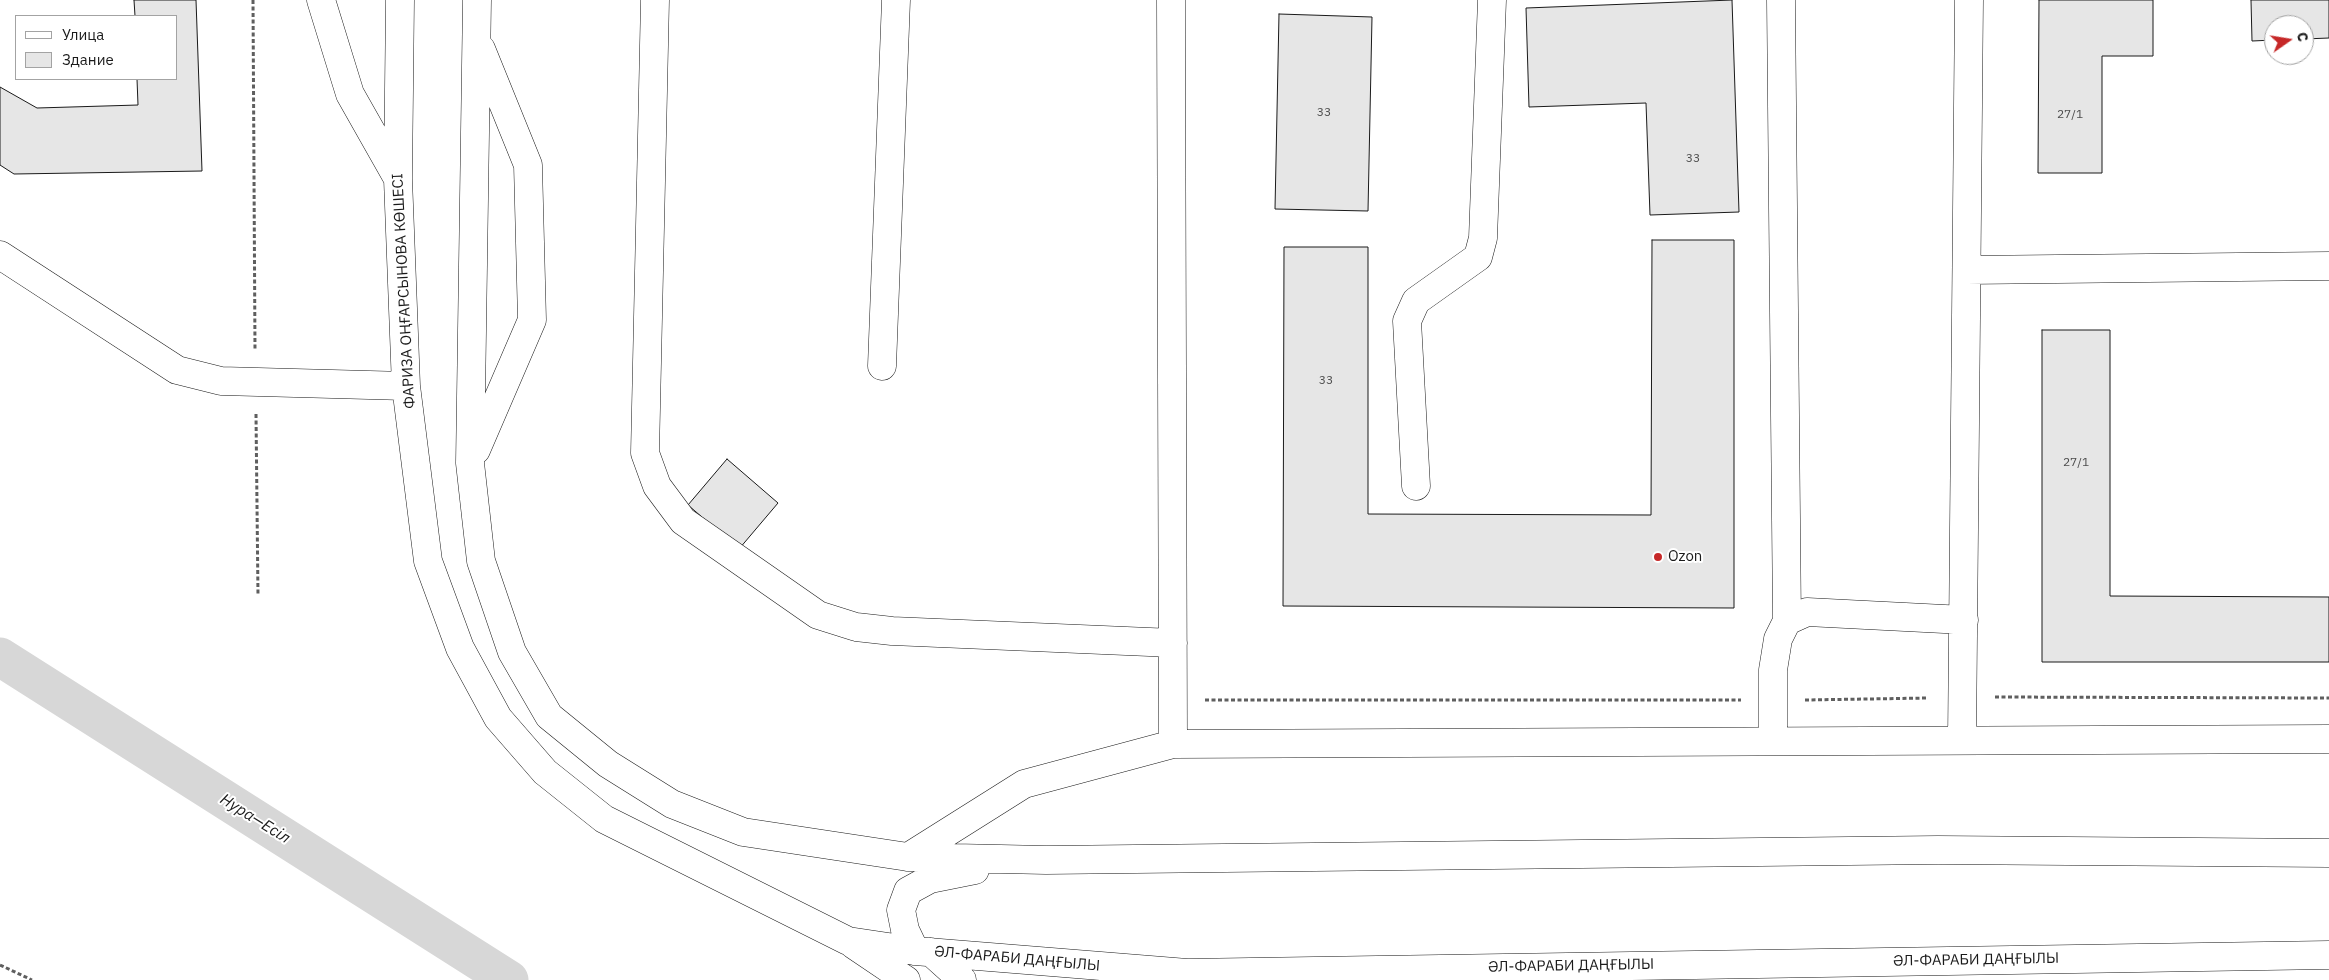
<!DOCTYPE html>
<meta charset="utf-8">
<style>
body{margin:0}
#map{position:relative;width:2329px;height:980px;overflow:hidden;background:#fff;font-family:"IBM Plex Sans",sans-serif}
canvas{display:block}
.legend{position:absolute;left:15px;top:15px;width:162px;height:65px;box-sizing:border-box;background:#fff;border:1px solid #a3a3a3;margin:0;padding:6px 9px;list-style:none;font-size:15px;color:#1a1a1a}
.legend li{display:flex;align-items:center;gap:10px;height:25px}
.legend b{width:25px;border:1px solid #a3a3a3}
.north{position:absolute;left:2264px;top:15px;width:50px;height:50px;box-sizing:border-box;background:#fff;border:1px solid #a3a3a3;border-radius:50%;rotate:77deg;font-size:14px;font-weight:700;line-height:20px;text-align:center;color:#1a1a1a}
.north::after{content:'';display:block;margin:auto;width:18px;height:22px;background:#c62828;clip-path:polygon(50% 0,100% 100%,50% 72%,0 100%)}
</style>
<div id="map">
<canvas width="2329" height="980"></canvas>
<ul class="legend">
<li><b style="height:6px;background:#fff"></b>Улица</li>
<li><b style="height:14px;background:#e6e6e6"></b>Здание</li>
</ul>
<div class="north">С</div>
</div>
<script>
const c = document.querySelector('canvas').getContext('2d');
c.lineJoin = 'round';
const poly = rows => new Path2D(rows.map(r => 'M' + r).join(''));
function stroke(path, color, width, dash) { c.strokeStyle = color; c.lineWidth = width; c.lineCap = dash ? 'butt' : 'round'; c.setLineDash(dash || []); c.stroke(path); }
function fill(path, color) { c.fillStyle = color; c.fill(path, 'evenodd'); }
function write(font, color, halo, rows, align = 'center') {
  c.font = font + ' "IBM Plex Sans",sans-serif'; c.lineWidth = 4; c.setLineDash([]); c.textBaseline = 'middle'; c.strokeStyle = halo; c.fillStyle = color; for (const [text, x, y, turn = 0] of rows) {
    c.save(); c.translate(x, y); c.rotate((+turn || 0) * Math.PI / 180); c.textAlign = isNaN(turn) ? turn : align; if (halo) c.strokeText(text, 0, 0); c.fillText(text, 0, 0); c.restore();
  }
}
const canal = poly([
 [0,657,509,980]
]);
const building = poly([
 [134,0,196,0,202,171,14,174,0,165,0,87,37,108,138,105,137,79,176,79,176,16,135,16,134,0],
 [1732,0,1739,212,1650,215,1646,103,1529,107,1526,8,1732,0],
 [2039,0,2153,0,2153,56,2102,56,2102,173,2038,173,2039,0],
 [2251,0,2329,0,2329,38,2304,39,2304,25,2274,25,2274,40,2252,41,2251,0],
 [1279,14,1372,17,1368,211,1275,209,1279,14],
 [1652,240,1734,240,1734,608,1283,606,1284,247,1368,247,1368,514,1651,515,1652,240],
 [2042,330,2110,330,2110,596,2329,597,2329,662,2042,662,2042,330],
 [727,459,778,503,739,549,688,505,727,459]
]);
const path = poly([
 [253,0,255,350],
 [256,414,258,595],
 [1995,697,2329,698],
 [1205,700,1741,700],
 [1805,700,1928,698],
 [0,965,32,980]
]);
const minor = poly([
 [321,0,350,94,397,177],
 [400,0,398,179,406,386,428,561,460,648,498,718,545,772,604,819,848,941,915,951,1187,973,2329,955],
 [477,0,470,463,481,561,512,652,549,716,608,764,672,804,743,832,908,857,1046,860,1938,850,2329,853],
 [655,0,645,453,657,486,683,521,818,615,856,627,892,631,1173,643],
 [1171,0,1173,744],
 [1781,0,1787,621],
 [0,255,177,370,221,381,406,386],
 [1967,270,2329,266],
 [882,366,896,0],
 [476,450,532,320,528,165,481,49],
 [1416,486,1407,321,1416,301,1478,257,1483,238,1492,0],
 [1962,740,1969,0],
 [1773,741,1773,670,1778,639,1787,621,1807,612,1964,620],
 [908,857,1024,784,1173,744,2329,739],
 [854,945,906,980],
 [915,951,905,930,901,910,908,891,930,879,975,870],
 [931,952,962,980]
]);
const markers = [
 [1658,557,5,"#c62828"]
];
const numberNames = [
 ["33",1324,113],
 ["27/1",2070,115],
 ["33",1693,159],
 ["33",1326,381],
 ["27/1",2076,463]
];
const streetNames = [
 ["ФАРИЗА ОҢҒАРСЫНОВА КӨШЕСІ",404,291,-93],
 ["ӘЛ-ФАРАБИ ДАҢҒЫЛЫ",1017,959,5],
 ["ӘЛ-ФАРАБИ ДАҢҒЫЛЫ",1976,960,-1],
 ["ӘЛ-ФАРАБИ ДАҢҒЫЛЫ",1571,966,-1]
];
const poiNames = [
 ["Ozon",1668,557]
];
const waterNames = [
 ["Нура—Есіл",255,819,32]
];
stroke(canal, '#d7d7d7', 39);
fill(building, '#e6e6e6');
stroke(building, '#1a1a1a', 1);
stroke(minor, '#1a1a1a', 29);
stroke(path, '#5f5f5f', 3, [4, 2.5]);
stroke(minor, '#fff', 28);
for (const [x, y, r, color] of markers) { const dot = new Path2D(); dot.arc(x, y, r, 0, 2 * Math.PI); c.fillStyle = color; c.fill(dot); stroke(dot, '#fff', 2); }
write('12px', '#4d4d4d', null, numberNames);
write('15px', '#1a1a1a', '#fff', streetNames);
write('15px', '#1a1a1a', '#fff', poiNames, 'left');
write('italic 16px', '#1a1a1a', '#fff', waterNames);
</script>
